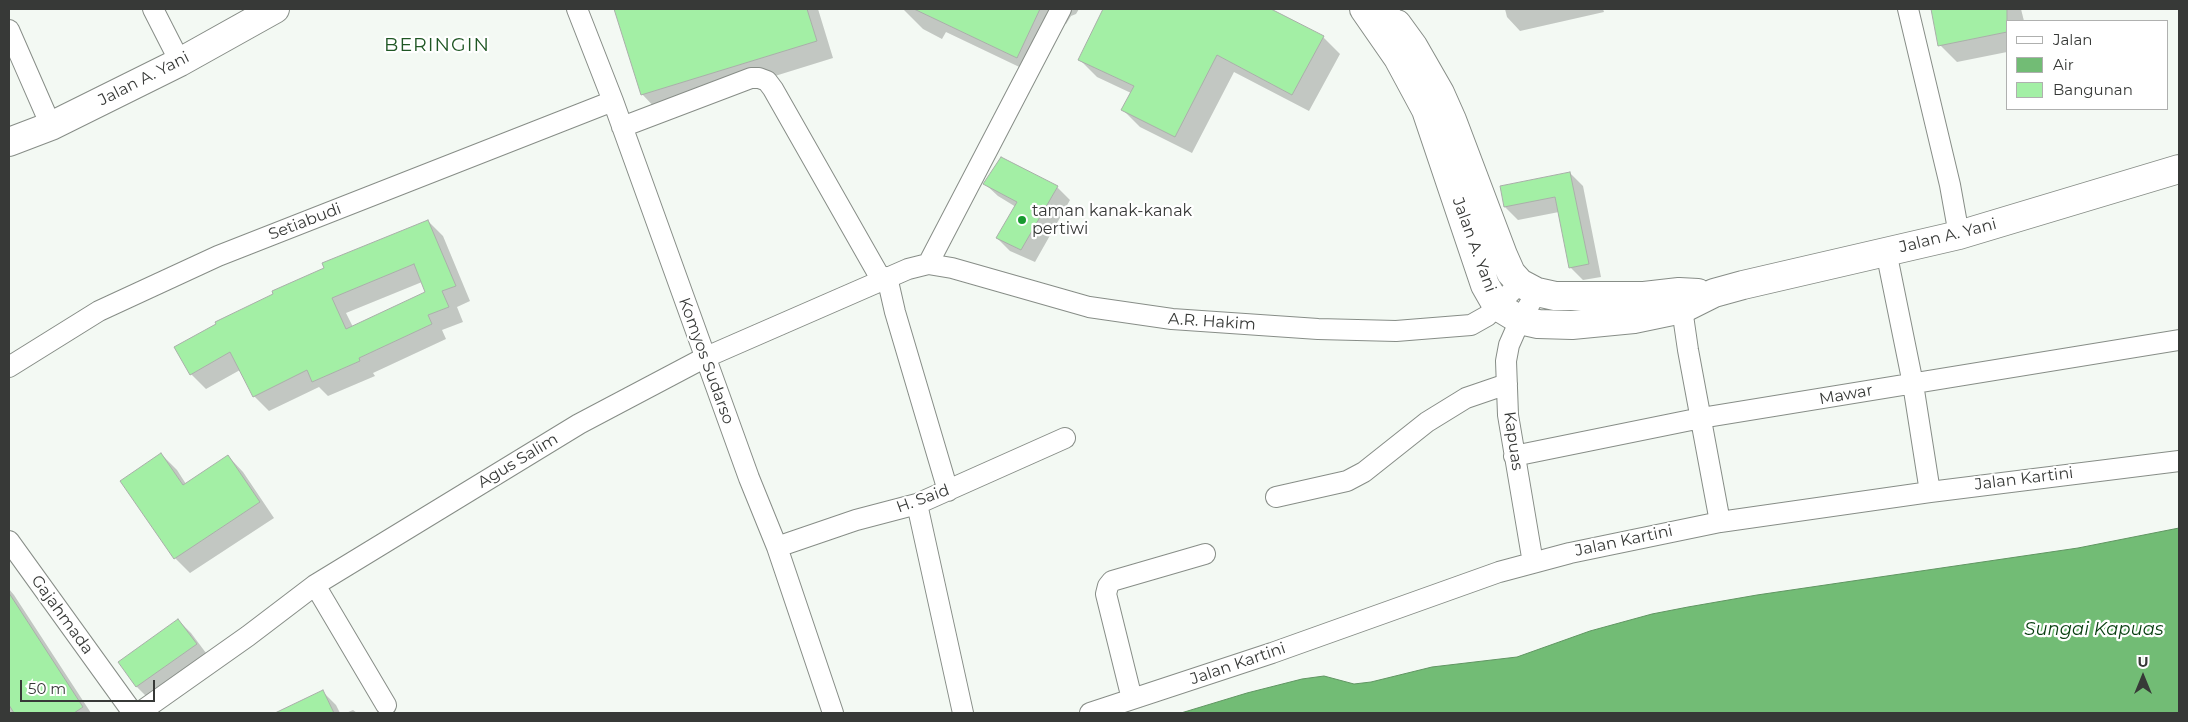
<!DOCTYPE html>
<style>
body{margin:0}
#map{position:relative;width:2188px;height:722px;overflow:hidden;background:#f3f9f3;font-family:Montserrat,sans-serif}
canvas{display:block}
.frame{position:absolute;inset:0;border:10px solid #373937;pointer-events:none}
.legend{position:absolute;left:2006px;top:20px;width:162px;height:90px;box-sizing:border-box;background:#fff;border:1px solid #afb0af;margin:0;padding:6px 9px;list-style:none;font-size:15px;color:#373937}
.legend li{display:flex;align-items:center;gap:10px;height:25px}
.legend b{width:25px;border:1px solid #afb0af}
.north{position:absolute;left:2118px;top:652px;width:50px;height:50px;-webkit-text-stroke:4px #fff;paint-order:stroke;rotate:0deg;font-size:14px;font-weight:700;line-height:20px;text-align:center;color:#373937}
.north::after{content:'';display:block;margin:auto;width:18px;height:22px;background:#373937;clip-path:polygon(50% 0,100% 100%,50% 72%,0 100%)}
.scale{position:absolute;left:20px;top:680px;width:135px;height:22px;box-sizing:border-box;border:2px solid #373937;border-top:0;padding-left:6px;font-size:15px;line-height:18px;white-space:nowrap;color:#373937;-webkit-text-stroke:4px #fff;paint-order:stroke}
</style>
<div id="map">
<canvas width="2188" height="722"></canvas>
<div class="frame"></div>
<ul class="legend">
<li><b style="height:6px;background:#fff"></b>Jalan</li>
<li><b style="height:14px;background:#72bc75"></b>Air</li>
<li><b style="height:14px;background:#a3efa5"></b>Bangunan</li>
</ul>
<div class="north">U</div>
<div class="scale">50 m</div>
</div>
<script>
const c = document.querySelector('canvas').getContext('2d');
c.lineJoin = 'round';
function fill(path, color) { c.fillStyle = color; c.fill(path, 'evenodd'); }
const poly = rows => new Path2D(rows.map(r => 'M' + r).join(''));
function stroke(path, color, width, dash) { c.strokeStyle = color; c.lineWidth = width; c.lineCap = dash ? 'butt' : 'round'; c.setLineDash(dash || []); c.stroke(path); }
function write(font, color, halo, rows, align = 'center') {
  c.font = font + ' Montserrat,sans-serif'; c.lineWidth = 4.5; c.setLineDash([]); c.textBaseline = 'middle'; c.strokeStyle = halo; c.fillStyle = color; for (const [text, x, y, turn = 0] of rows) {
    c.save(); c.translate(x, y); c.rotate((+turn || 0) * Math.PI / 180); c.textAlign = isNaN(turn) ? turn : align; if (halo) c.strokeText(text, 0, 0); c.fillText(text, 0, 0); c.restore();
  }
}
const water = poly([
 [2179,528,2179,713,1181,713,1247,693,1302,679,1324,676,1354,684,1371,682,1432,667,1517,657,1590,631,1652,614,1688,607,1757,595,2078,548,2179,528]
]);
const shadow = poly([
 [615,9,818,9,833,58,659,112,642,94],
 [903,9,1079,9,1076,14,1071,16,1066,24,1060,21,1034,74,946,32,942,39,923,29],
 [1104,9,1269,9,1323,37,1340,54,1309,111,1234,72,1192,153,1140,127,1123,110,1131,93,1097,77,1080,60],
 [1505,9,1603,9,1604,12,1520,31,1507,17],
 [1932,9,2021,9,2024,21,2007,21,2007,52,1957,62,1940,45],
 [1570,173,1583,186,1601,277,1583,280,1570,267,1559,212,1518,220,1505,207],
 [985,184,1057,187,1070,200,1035,262,1010,251,997,238,1016,207,998,196],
 [428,221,443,236,470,301,457,307,463,322,442,330,446,339,373,373,375,376,328,396,319,387,269,411,254,396,240,370,206,389,191,374],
 [422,282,427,293,353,327,346,313],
 [161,454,177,470,186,484,228,456,243,472,274,518,190,573,175,558],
 [9,589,14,595,91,713,9,713],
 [178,620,191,633,209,657,150,700,137,687,120,663],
 [323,692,336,705,340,713,278,713],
 [353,710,357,713,346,713]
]);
const building = poly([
 [614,9,807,9,817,41,641,95,614,9],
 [914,9,1040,9,1017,58,914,9],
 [1103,9,1271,9,1324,36,1292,95,1217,55,1175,137,1121,110,1134,86,1078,60,1103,9],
 [1931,9,2007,9,2007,32,1938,46,1931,9],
 [1001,157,1058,186,1021,250,996,238,1017,202,983,184,1001,157],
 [1570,172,1589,264,1569,268,1555,197,1504,207,1500,186,1570,172],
 [428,220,456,286,442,291,449,307,428,315,432,324,359,358,360,361,312,382,307,370,253,397,230,352,190,375,174,347,216,324,215,322,273,294,272,291,324,268,322,263,428,220],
 [414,264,425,292,346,329,332,298,414,264],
 [161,453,183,485,228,455,260,502,174,559,120,481,161,453],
 [9,593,83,707,74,713,14,713,9,705,9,593],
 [178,619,197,644,136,687,118,662,178,619],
 [323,690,334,713,275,713,323,690]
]);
const minor = poly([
 [153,9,180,62],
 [577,9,613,101,749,478,777,547,833,713],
 [1908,9,1950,185,1959,235],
 [1373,23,1390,9],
 [9,30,51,126],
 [622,127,751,78,759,78,767,81,773,89,881,279],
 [1886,251,1913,384,1930,492],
 [928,264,1061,9],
 [887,277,895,312,948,491],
 [1680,295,1688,350,1720,522],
 [9,367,99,311,218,256,613,101],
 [1514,456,1701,418,2179,340],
 [1276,497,1347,481,1364,472,1427,422,1466,398,1507,384],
 [917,504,963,713],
 [9,541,133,713],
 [777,547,856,520,917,504,1065,438],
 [1533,563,1508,415,1506,361,1509,345,1520,320,1537,292],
 [315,585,386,705],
 [1132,699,1106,594,1108,586,1112,581,1205,554],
 [139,713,248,636,315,585,579,424,704,358,908,269,928,264,952,268,1089,307,1172,319,1318,329,1396,331,1471,325,1487,316,1520,283],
 [1090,713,1272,653,1499,572,1570,553,1720,522,1930,492,2179,461]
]);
const trunk = poly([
 [1364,9,1398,58,1426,110,1485,285,1497,306,1520,320,1538,324,1572,325,1634,319,1682,309,1714,293,1743,285,1959,235,2179,169],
 [1397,24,1413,46,1440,93,1452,120,1503,255,1511,273,1520,283,1537,292,1555,296,1644,296,1679,292,1698,293],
 [9,142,51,126,180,62,275,9]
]);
const markers = [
 [1022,220,5,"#189a2f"]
];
const streetNames = [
 ["Jalan A. Yani",144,79,-27],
 ["Setiabudi",305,222,-21],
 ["Jalan A. Yani",1948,236,-14],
 ["Jalan A. Yani",1474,245,70],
 ["A.R. Hakim",1212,322,4],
 ["Komyos Sudarso",706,361,70],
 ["Mawar",1846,395,-10],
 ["Kapuas",1513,441,82],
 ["Agus Salim",518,461,-31],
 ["Jalan Kartini",2024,479,-7],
 ["H. Said",923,499,-20],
 ["Jalan Kartini",1624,541,-12],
 ["Gajahmada",62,615,54],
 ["Jalan Kartini",1238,664,-19]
];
const poiNames = [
 ["taman kanak-kanak",1032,211],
 ["pertiwi",1032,229]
];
const waterNames = [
 ["Sungai Kapuas",2094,630]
];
const quarterNames = [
 ["BERINGIN",437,45]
];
fill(water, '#72bc75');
stroke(water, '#609562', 1);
fill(shadow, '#0003');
fill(building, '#a3efa5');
stroke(building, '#a9afa9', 1);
stroke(minor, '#878d87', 22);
stroke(trunk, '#878d87', 30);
stroke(minor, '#fff', 20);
stroke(trunk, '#fff', 28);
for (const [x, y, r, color] of markers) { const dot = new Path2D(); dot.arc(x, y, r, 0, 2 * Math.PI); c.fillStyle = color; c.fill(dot); stroke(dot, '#fff', 2); }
write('16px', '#373937', '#fff', streetNames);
write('16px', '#373937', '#fff', poiNames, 'left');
write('italic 18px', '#083f10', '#fff', waterNames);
c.letterSpacing = '1px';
write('19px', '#1f5724', '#fff', quarterNames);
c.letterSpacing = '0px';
</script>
